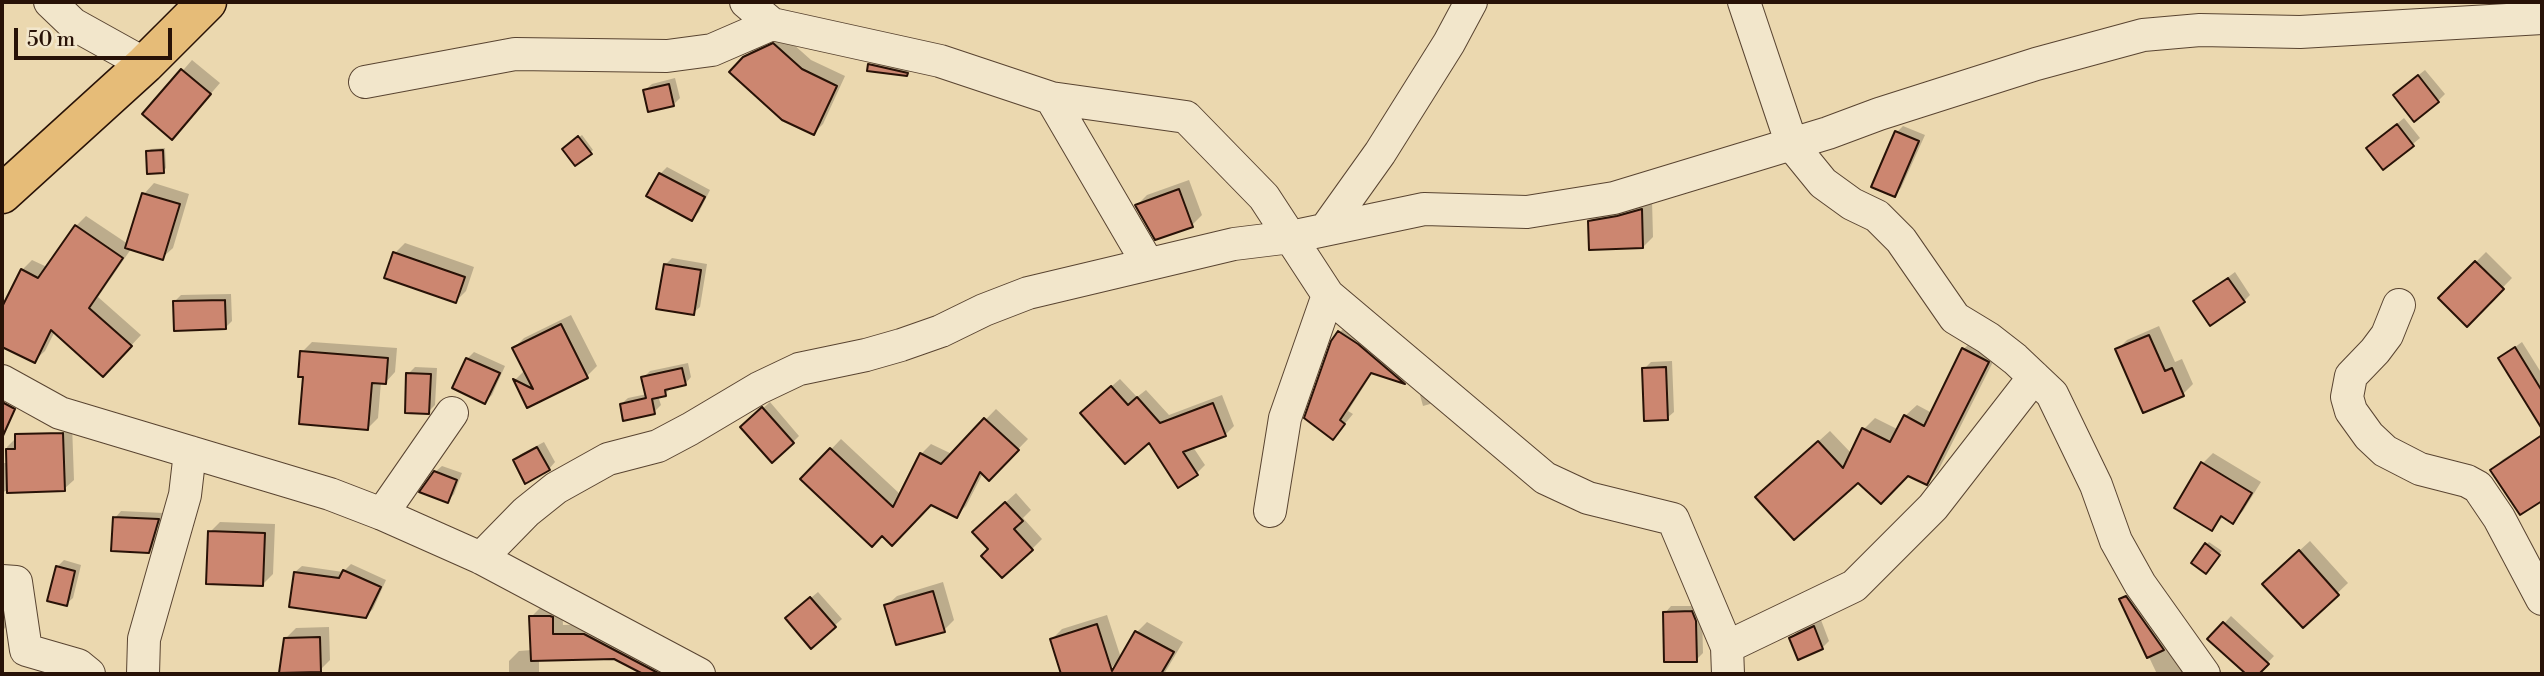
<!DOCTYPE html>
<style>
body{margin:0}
#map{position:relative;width:2544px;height:676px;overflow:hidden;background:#ebd8af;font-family:"Libre Bodoni",serif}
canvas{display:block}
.frame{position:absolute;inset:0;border:4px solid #281207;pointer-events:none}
.scale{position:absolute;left:14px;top:28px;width:158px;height:32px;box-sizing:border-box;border:4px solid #281207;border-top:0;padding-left:9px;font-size:21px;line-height:24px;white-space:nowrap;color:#281207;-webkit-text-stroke:5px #f2e6cb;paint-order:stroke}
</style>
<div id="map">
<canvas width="2544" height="676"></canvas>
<div class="frame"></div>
<div class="scale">50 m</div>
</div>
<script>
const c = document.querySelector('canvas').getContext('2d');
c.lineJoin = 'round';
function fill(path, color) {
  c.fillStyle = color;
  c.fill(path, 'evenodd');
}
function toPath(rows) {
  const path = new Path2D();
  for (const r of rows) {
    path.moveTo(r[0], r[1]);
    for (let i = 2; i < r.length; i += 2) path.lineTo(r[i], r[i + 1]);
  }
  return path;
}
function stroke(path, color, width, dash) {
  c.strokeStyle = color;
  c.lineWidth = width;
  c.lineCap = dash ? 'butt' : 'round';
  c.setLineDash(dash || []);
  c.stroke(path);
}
fill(toPath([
 [783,35,811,60,845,76,823,124,814,133,744,58,754,48],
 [877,58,913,68,907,74,870,65],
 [192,60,220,83,182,127,145,114],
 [2425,70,2445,94,2438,101,2402,88],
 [675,78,680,98,673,105,645,90,652,84],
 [2404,118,2420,138,2384,168,2375,142],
 [1903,126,1925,135,1901,188,1894,195,1897,132],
 [582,135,593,150,590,152,567,146],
 [165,148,166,168,163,171,148,151,151,149],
 [667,167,710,190,699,212,692,219,660,174],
 [1189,180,1202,215,1192,225,1137,205,1147,195],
 [154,183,189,194,173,248,162,258,131,249,98,297,141,335,113,365,55,331,45,351,34,361,2,345,2,311,22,270,32,260,47,267,76,226,86,216,128,244,144,194],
 [1652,200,1653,237,1643,247,1590,221,1600,211],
 [405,243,474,267,466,291,456,301,395,253],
 [2486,252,2512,278,2467,324,2440,298],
 [672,258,707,264,700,307,693,313,665,265],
 [2235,272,2250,295,2244,301,2195,302],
 [231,294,232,321,225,328,174,302,181,295],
 [571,315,597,366,587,376,528,406,515,380,525,370,514,348,524,338],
 [1348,324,1413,374,1405,382,1373,372,1348,411,1353,414,1333,438,1339,333],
 [2159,326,2175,362,2182,359,2193,384,2183,394,2117,350,2127,340],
 [1975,337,1999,350,1938,471,1927,483,1908,474,1769,486,1830,431,1852,454,1864,429,1875,418,1899,430,1905,416,1917,405,1932,413,1964,349],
 [312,342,397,348,395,372,385,383,381,382,378,418,368,428,304,376,302,352],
 [2522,342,2542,374,2542,426,2500,358],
 [474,352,505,366,492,395,485,402,454,387,467,359],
 [1672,361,1674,412,1667,418,1644,369,1651,362],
 [688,363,691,377,685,384,673,386,665,394,658,396,661,405,654,412,621,404,628,398,647,394,643,378,650,371],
 [415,367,437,368,435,405,428,412,408,374],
 [1120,379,1137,397,1146,390,1169,415,1222,395,1234,426,1225,435,1193,447,1205,465,1196,474,1149,440,1090,405],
 [1422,393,1432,402,1430,404,1423,406,1420,395],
 [770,402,799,436,793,442,749,421],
 [996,409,1028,439,989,479,983,473,966,506,956,516,931,503,892,543,803,479,841,439,901,495,921,454,931,444,952,454],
 [72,424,74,480,64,489,5,491,2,494,2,463,8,463,7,447,16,438,62,433],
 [2538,437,2542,443,2542,498,2521,513,2492,470,2502,460],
 [544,442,555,462,549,469,515,460,521,454],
 [2213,453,2261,482,2243,511,2233,521,2224,516,2212,529,2203,463],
 [442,466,462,473,454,494,448,501,435,472],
 [1016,493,1031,510,1023,518,1042,539,1032,549,991,549,984,522],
 [121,511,164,513,156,544,149,551,115,518],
 [220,522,275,524,273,574,262,585,210,532],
 [2310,541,2348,583,2303,626,2274,574],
 [2209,542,2222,551,2208,569,2206,545],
 [64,560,81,565,73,598,66,604,57,567],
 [351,564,386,580,373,609,366,616,295,572,302,566,343,572],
 [943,582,954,620,944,630,886,606,897,596],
 [818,592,842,619,811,646,794,612],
 [2128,593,2187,674,2157,674,2122,600],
 [2,603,9,605,12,621,4,629,2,628],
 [1671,606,1699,606,1702,613,1703,653,1696,660,1665,613],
 [541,607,562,607,563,625,595,624,689,674,647,674,614,657,539,659,539,674,509,674,509,661,519,651,532,650,531,617],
 [1107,615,1121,658,1111,668,1090,674,1063,674,1052,639,1062,629],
 [2231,616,2274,656,2257,674,2248,674,2210,639],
 [1821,620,1829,641,1822,648,1791,638,1798,631],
 [1147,622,1183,642,1164,674,1113,674,1137,632],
 [329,627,330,660,320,670,286,638,296,628]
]), '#0003');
const building = toPath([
 [773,43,802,69,837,86,814,135,782,120,729,72,743,57,773,43],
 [868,64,908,73,907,76,867,71,868,64],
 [181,69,211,94,172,140,142,114,181,69],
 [2418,75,2439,102,2414,122,2393,95,2418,75],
 [669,84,674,106,648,112,643,90,669,84],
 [2397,124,2414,146,2383,170,2366,148,2397,124],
 [1895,131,1919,141,1895,197,1871,187,1895,131],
 [578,136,592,154,575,166,562,149,578,136],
 [163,150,164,173,147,174,146,151,163,150],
 [659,173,705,197,692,221,646,196,659,173],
 [1179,189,1193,227,1155,240,1135,205,1179,189],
 [142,193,180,204,163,260,125,248,142,193],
 [1642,209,1643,248,1589,250,1588,221,1617,216,1642,209],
 [75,225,123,258,89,308,132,346,103,377,51,330,35,363,2,347,2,307,21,269,38,278,75,225],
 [393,252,465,277,456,303,384,278,393,252],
 [2475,261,2504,289,2467,327,2438,298,2475,261],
 [664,264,701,270,694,315,656,309,664,264],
 [2228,278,2245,302,2210,326,2193,301,2228,278],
 [225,300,226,329,174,331,173,301,225,300],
 [561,324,588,378,527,408,513,379,533,389,512,348,561,324],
 [1338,331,1358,344,1405,384,1371,373,1340,420,1345,424,1333,440,1304,418,1331,341,1338,331],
 [2149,335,2165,371,2172,368,2184,396,2143,413,2115,349,2149,335],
 [2515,347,2542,391,2542,429,2498,358,2515,347],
 [1962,348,1989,362,1927,485,1908,476,1881,504,1858,483,1794,540,1755,497,1818,441,1843,468,1862,428,1890,442,1904,415,1924,426,1962,348],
 [300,351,388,358,386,384,372,383,368,430,299,424,303,377,298,377,300,351],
 [466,358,500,373,485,404,452,388,466,358],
 [1666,367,1668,420,1644,421,1642,368,1666,367],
 [682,368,686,385,665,390,666,396,652,399,655,414,623,421,620,404,646,398,641,377,682,368],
 [406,373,431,374,429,414,405,413,406,373],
 [1111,386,1128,405,1137,397,1160,423,1213,403,1226,436,1183,452,1198,475,1178,488,1149,443,1125,464,1080,413,1111,386],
 [2,402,15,409,2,438,2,402],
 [762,407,794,443,772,463,740,427,762,407],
 [984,418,1019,450,989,481,980,472,957,518,931,505,892,546,882,536,872,547,800,479,830,448,893,507,920,453,941,464,984,418],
 [63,433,65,491,7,493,6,449,15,449,15,434,63,433],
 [2542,435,2542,501,2520,515,2490,470,2542,435],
 [537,447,550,470,525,484,513,460,537,447],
 [2201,462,2252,493,2233,524,2221,516,2212,531,2174,508,2201,462],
 [434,471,457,480,448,503,419,492,434,471],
 [1005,502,1023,521,1014,529,1033,550,1002,578,981,556,988,549,972,532,1005,502],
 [113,517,159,519,149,553,111,551,113,517],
 [208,531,265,533,263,586,206,584,208,531],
 [2205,543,2220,555,2206,574,2191,563,2205,543],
 [2299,550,2339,595,2303,628,2262,584,2299,550],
 [56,566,75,571,67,606,47,601,56,566],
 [343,570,381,587,366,618,289,607,294,572,339,578,343,570],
 [933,591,945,632,896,645,884,605,933,591],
 [2126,596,2164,650,2147,658,2119,599,2126,596],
 [810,597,836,627,811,649,785,618,810,597],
 [1692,611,1696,621,1697,662,1664,662,1663,612,1692,611],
 [529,616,550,616,553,617,553,634,584,634,660,674,643,674,614,659,531,661,529,616],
 [2223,622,2269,664,2259,674,2246,674,2207,639,2223,622],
 [1097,624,1112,671,1135,631,1174,652,1161,674,1061,674,1050,639,1097,624],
 [1814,626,1823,649,1798,660,1789,638,1814,626],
 [320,637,321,672,279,673,284,638,320,637]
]);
fill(building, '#cc8670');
stroke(building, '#281207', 2);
const minor = toPath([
 [50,2,73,24,145,64],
 [746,2,772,24,940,61,1051,98,1186,117,1264,197,1328,295,1545,478,1588,498,1673,519,1727,647,1728,674],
 [1744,2,1792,145,1823,183,1852,204,1877,216,1901,240,1955,318,1988,338,2015,359,2052,394,2096,485,2116,541,2140,584,2204,674],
 [365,82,515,54,667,56,712,50,772,24],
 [1051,98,1148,264],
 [1325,230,1380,153,1449,43,1471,2],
 [2399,305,2387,335,2375,351,2351,376,2347,397,2351,411,2369,436,2385,451,2420,469,2467,481,2478,487,2499,518,2542,599],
 [2,381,60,413,330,494,382,514,481,558,699,674],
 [1270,511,1285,418,1328,295],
 [382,514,452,413],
 [481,558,526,512,556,488,608,459,658,446,690,429,759,388,799,369,866,355,901,345,941,331,984,310,1028,293,1234,244,1291,237,1424,209,1527,212,1614,198,1828,133,1879,114,2036,64,2143,35,2200,30,2300,32,2542,18],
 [2,581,16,582,26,650,78,665,89,674],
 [1727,647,1854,586,1933,507,2034,377],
 [143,674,144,639,185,495,190,452]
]);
const major = toPath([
 [2,194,145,64,207,2]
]);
stroke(minor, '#594431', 34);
stroke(major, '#281207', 41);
stroke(minor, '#f2e6cb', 32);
stroke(major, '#e6bc78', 38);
</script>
